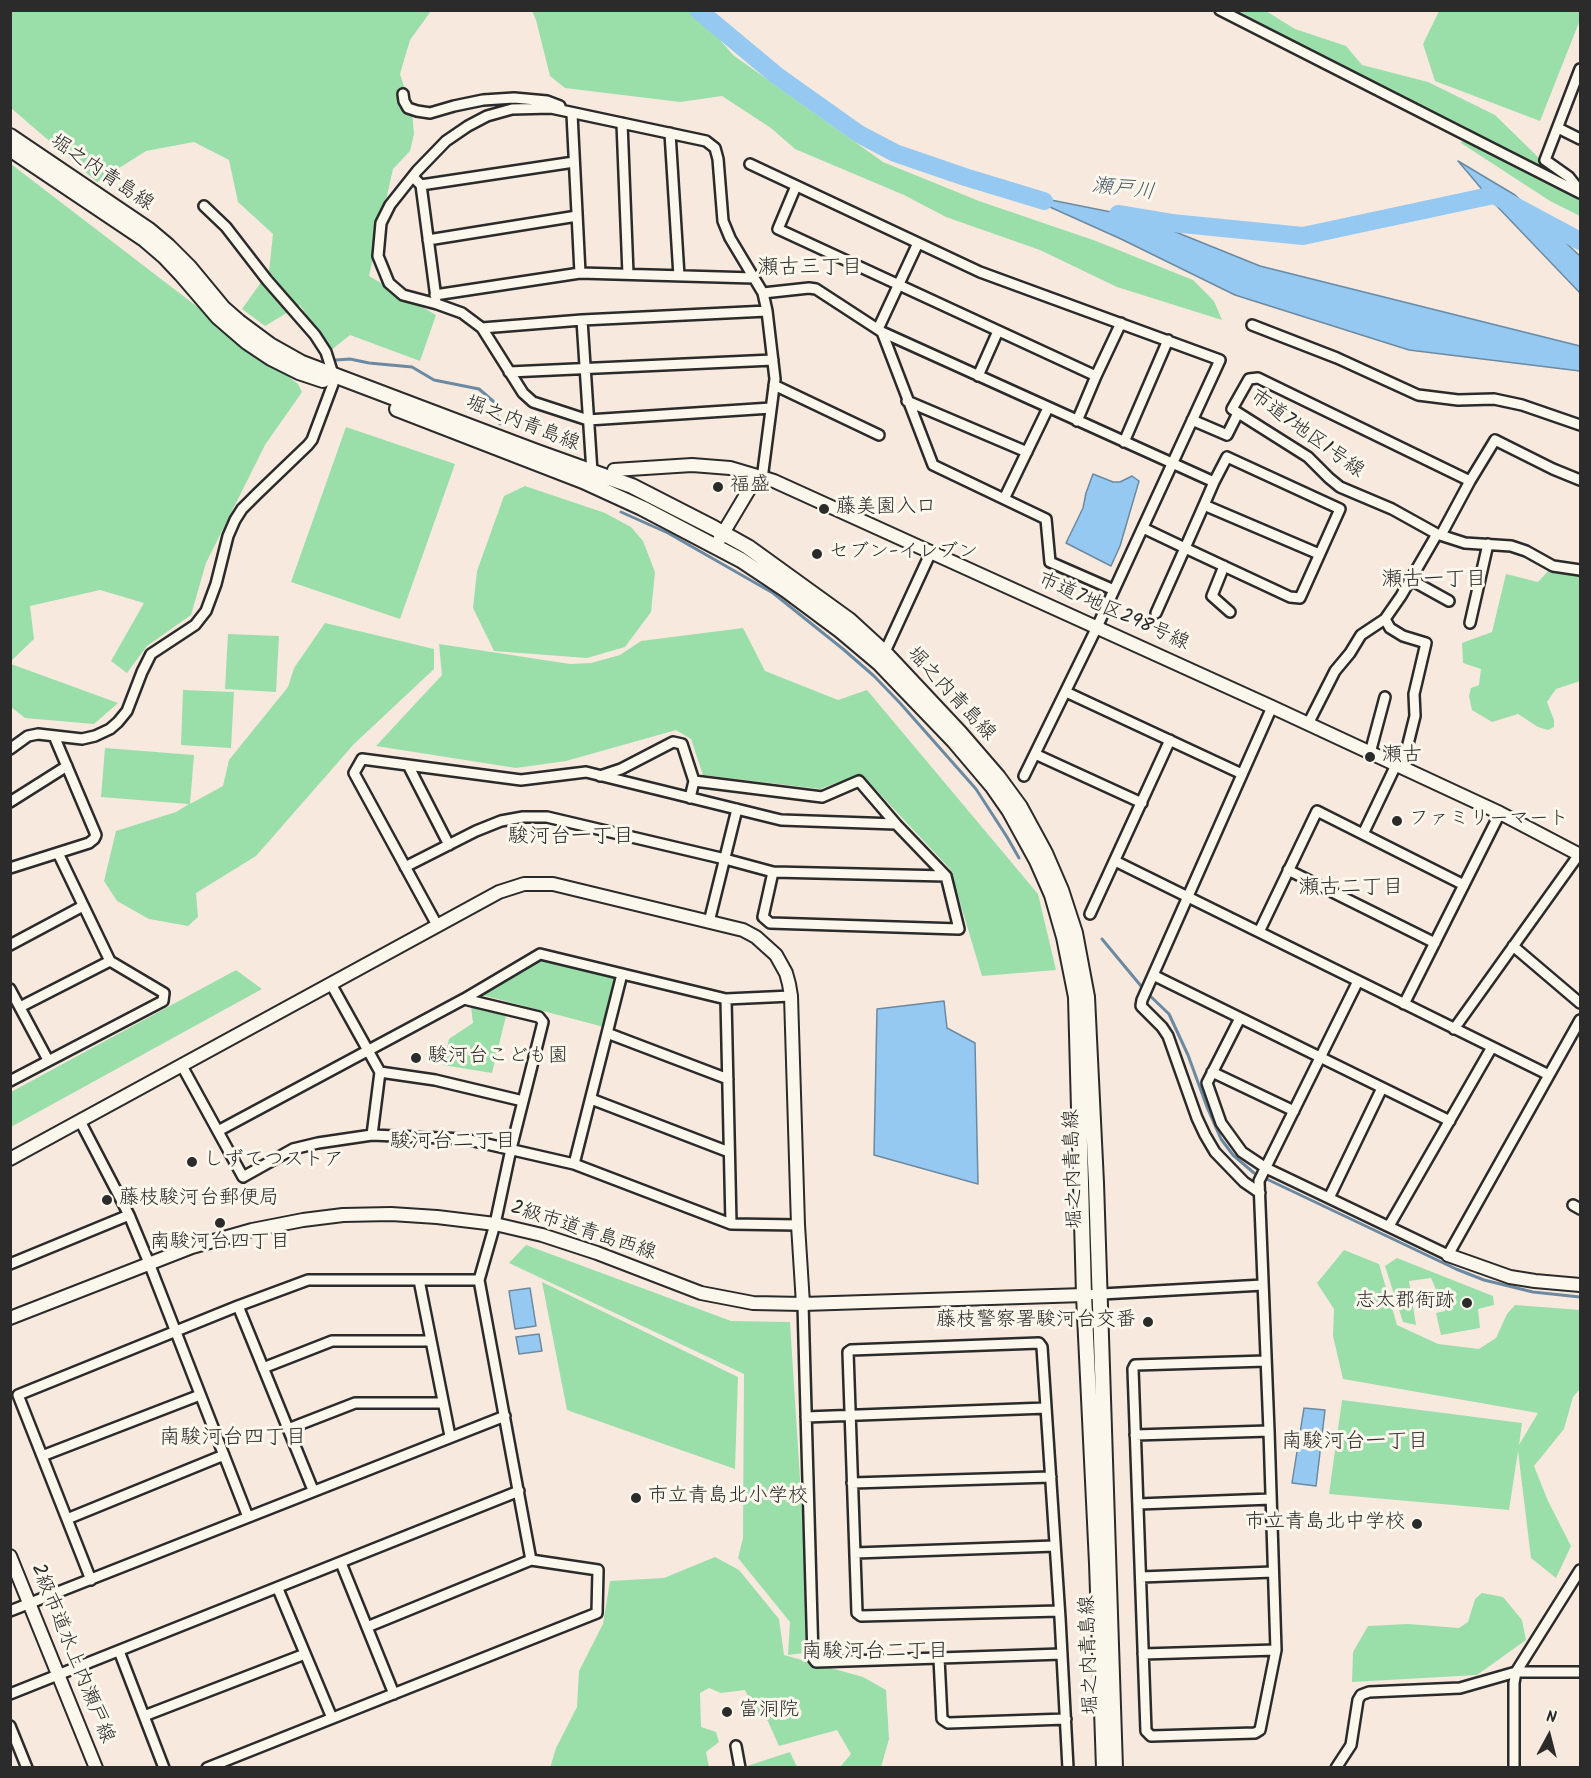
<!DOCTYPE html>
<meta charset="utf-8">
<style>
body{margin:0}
#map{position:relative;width:1591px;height:1778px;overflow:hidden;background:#f8e9de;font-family:Kalam,sans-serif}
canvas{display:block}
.frame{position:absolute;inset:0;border:12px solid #2b2b2b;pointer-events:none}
.north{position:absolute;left:1519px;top:1706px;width:60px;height:60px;-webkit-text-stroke:4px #fbf7ec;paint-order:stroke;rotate:7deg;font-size:16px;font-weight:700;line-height:24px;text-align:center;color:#2b2b2b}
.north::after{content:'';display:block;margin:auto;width:21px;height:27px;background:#2b2b2b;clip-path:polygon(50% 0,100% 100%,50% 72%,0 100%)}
</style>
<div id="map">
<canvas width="1591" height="1778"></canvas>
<div class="frame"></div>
<div class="north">N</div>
</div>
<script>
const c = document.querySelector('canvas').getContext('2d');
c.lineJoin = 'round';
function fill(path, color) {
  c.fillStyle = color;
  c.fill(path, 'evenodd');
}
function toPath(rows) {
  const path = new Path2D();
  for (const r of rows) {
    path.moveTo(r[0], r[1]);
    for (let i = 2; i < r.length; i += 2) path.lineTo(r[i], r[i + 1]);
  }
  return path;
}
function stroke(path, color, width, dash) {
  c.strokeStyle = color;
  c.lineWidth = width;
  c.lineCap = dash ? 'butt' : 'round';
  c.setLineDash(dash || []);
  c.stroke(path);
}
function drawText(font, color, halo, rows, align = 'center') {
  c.font = font + ' Kalam,"Klee One",sans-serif';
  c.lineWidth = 6;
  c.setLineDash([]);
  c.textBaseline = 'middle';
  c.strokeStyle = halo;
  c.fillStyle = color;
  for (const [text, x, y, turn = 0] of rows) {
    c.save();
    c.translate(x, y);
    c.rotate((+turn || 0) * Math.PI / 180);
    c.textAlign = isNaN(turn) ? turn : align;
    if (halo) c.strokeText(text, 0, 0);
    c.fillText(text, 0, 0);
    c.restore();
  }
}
fill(toPath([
 [11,11,431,11,410,40,400,74,412,111,414,134,410,151,393,169,369,276,436,315,420,361,350,335,330,351,300,305,265,326,242,309,269,271,273,234,238,202,229,160,194,142,146,151,97,182,11,108],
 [532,11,695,11,733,55,883,162,979,201,1096,241,1193,280,1214,301,1222,320,1117,287,1040,250,946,217,904,195,795,149,771,128,722,96,680,102,565,88,550,76,536,20],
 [1231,11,1266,11,1295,29,1346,46,1362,65,1428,82,1495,115,1539,158,1580,180,1580,216,1550,201,1461,143,1468,128],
 [1439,11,1580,11,1580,20,1540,121,1435,81,1423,44],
 [11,164,298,384,302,392,265,445,206,563,191,615,147,646,127,673,111,661,144,603,100,590,30,606,34,639,11,661],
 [346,427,455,464,400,619,291,582],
 [525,486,605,513,631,527,643,541,655,572,651,612,625,647,587,658,494,651,473,608,477,571,504,496],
 [1549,570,1580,572,1580,681,1556,689,1547,702,1554,720,1554,727,1548,730,1538,727,1518,714,1492,722,1472,710,1469,696,1471,688,1479,685,1481,669,1463,663,1462,643,1492,632,1506,574,1538,582],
 [325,623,434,649,434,669,354,744,256,856,196,893,198,917,188,926,149,919,117,901,104,881,116,831,176,812,189,804,101,797,105,748,194,755,190,804,223,786,229,760,288,687,294,668],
 [743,628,765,671,838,700,867,690,1038,894,1056,970,982,976,950,869,861,774,820,789,703,775,691,739,676,730,566,761,516,768,376,746,442,675,439,644,570,664,591,663,620,655,641,641],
 [228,634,279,636,276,692,225,689],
 [10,664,11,664,118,703,94,724,25,718,11,707],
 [183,690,234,692,231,748,181,745],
 [541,959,616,979,604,1027,482,995],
 [236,970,262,989,11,1127,11,1092],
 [471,1007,506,1016,492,1073,443,1065,449,1039,473,1023],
 [526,1245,731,1321,790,1322,811,1652,788,1655,790,1622,738,1558,743,1538,744,1374,509,1263],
 [1344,1250,1379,1264,1397,1325,1438,1344,1479,1349,1496,1338,1507,1314,1515,1305,1580,1310,1580,1389,1573,1397,1564,1429,1534,1466,1548,1501,1571,1546,1556,1578,1531,1558,1518,1451,1509,1510,1329,1494,1342,1400,1522,1423,1519,1445,1538,1413,1343,1379,1333,1336,1334,1309,1317,1283],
 [1397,1258,1493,1296,1494,1305,1478,1309,1480,1328,1441,1335,1436,1313,1445,1311,1431,1278,1409,1281,1416,1325,1403,1322,1385,1266],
 [542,1282,738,1377,735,1469,567,1410],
 [715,1557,739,1570,779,1619,784,1655,863,1677,886,1690,889,1739,881,1767,840,1767,851,1754,837,1730,779,1746,766,1717,756,1713,745,1690,721,1693,709,1688,700,1693,701,1727,716,1732,719,1742,706,1752,709,1767,550,1768,556,1748,577,1707,579,1671,603,1624,610,1581,664,1578],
 [1482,1593,1503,1597,1522,1620,1526,1640,1477,1675,1352,1682,1353,1652,1368,1626,1408,1624,1459,1628,1468,1622,1475,1599],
 [790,1752,797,1767,748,1768,747,1766]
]), '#9adeaa');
const water = toPath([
 [1458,161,1515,195,1580,256,1580,293,1491,200,1458,161],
 [1021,194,1141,218,1260,266,1580,346,1580,371,1409,350,1235,295,1121,239,1021,194],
 [1093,474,1113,482,1120,482,1132,476,1139,481,1120,546,1111,566,1066,543,1083,508,1086,493,1093,474],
 [944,1001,947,1028,975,1043,978,1184,874,1155,877,1009,944,1001],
 [530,1288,536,1326,515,1329,509,1291,530,1288],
 [539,1334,542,1351,519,1354,516,1337,539,1334],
 [1304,1408,1325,1410,1316,1486,1292,1483,1304,1408]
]);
fill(water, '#95c9f2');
stroke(water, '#6b8aa2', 1.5);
stroke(toPath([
 [336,360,350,359,369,363,412,367,434,380,479,389,493,401,500,424],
 [621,512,668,533,773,593,843,649,874,676,900,703,976,789,1007,837,1019,858],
 [1102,939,1146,992,1169,1014,1188,1055,1207,1107,1221,1139,1233,1155,1254,1173,1456,1269,1484,1280,1533,1292,1580,1297]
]), '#6b8aa2', 3);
stroke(toPath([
 [698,10,776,75,859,134,895,153,965,177,1044,201],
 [1118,214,1172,223,1303,236,1494,195,1580,241]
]), '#95c9f2', 18);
const minor = toPath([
 [1220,10,1580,193],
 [403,94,404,101,408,108,417,111,430,113,454,106,483,100,514,98,547,101,560,106],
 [572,114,580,273],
 [622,123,628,274],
 [1558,128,1580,139],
 [670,133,679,276],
 [750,164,980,272,1220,360,1097,627,1024,776],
 [413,177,421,185,574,162],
 [421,185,436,298],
 [796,186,778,229,1096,376],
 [1580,191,1569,177,1545,160,1580,69],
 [428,240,577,216],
 [763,293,809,288,816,289,882,332,1214,482],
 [435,295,580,273,754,278],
 [582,320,592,472],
 [1252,325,1337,358,1418,395,1458,400,1494,399,1522,405,1580,425],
 [482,328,582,320,767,311],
 [878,329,918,243],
 [882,332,933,465,1046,519,1050,562,1114,590],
 [509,372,773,360],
 [978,376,998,331],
 [774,385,879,435],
 [907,401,1027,452],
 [1192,420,1227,435,1238,413],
 [1077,421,1096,376,1121,323],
 [1124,442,1168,340],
 [762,479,775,379,767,311,763,293,730,238,723,221,718,159,715,148,706,141,551,108,512,109,487,116,468,126,446,141,417,171,390,205,381,223,378,256,389,283,403,295,437,304,462,313,482,328,523,393,533,402,588,420,771,408],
 [1470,481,1258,378,1249,379,1232,409,1308,457,1329,478,1340,487,1392,509,1437,534,1465,543,1511,546,1526,551,1553,566,1580,570],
 [1004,499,1048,408],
 [1204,505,1319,554],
 [1143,528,1185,548,1290,597,1300,598,1340,509,1227,457,1214,482,1204,505,1185,548,1156,613],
 [1441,535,1470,481,1495,440,1553,469,1580,480],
 [1224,566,1212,596,1230,612],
 [1411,580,1449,601],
 [1385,619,1390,628,1403,636,1426,643,1414,694,1415,716,1402,768],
 [1470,623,1488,544],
 [883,656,931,552],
 [1066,692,1242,774],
 [1308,724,1335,671,1350,653,1361,635,1385,619,1401,596,1437,534],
 [10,749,28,736,38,734,82,739,95,736,110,729,118,722,127,711,142,672,151,654,195,625,206,611,216,584,228,536,235,520,242,509,257,494,308,445,312,440,333,384,333,374,326,352,315,335,267,280,226,227,204,206],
 [1370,753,1385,697],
 [1035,754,1142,803],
 [408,765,449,845],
 [600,776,621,769,673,742,682,744,694,781,690,798],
 [694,781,822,797,859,781,896,824],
 [10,802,67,766],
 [1363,834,1396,765],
 [1115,861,1549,1075],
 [405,867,476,831,501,821,523,817,547,817,725,859,773,872,946,876],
 [10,868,89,843,94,839,96,835,54,736],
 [1288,870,1435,943],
 [1090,914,1170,740],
 [709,922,737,809],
 [437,925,354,773,362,759,521,780,586,772,781,820,896,824,946,876,959,929,770,923,763,917,773,872],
 [1259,932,1317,811,1464,885],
 [10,945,83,906],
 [1513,946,1580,1003],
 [1153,975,1450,1121],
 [331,984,380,1072,372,1135],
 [10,989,48,1060],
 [726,999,731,1224],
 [1404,1004,1500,813],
 [20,1007,110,961],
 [1240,1018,1207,1083,1221,1123,1242,1152,1266,1168,1448,1255,1580,1020],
 [1454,1029,1580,853],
 [607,1033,728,1079],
 [182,1066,243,1177,293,1149,318,1143,372,1135,465,1139,574,1164,731,1224,798,1225],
 [380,1072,435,1080,523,1101],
 [1212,1072,1294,1111],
 [10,1081,163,1001,164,993,110,961,58,853],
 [591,1099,729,1152],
 [80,1121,129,1215,149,1263,248,1517],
 [218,1131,464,999,540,954,726,999,791,996],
 [574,1164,622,974],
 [1260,1193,1244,1182,1215,1152,1205,1135,1197,1118,1168,1036,1162,1027,1141,1006,1142,1000,1272,707],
 [1329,1198,1382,1088],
 [1573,1205,1580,1209],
 [1389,1226,1492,1047],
 [10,1264,129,1215],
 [419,1280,450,1436],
 [1084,1295,1263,1285],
 [803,1304,813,1658,816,1662,1062,1654],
 [238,1306,313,1490],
 [1266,1361,1135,1365,1133,1369,1146,1731,1151,1736,1255,1733,1260,1730,1276,1650,1269,1431,1259,1181,1358,981],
 [263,1368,332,1341,431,1341],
 [806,1417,1046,1408],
 [288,1429,355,1403,443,1403],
 [1135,1435,1269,1431],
 [42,1456,200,1395],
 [852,1483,1051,1477],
 [1138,1504,1271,1499],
 [67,1519,224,1455],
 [855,1553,1055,1546],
 [341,1563,394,1694],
 [1141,1577,1273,1572],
 [91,1580,18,1395,238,1306,308,1280,479,1280],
 [278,1589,332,1718],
 [10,1611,505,1416],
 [1059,1611,861,1616,857,1613,848,1352,851,1350,1039,1343,1042,1347,1060,1618,1068,1768],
 [367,1627,531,1560],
 [119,1651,164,1768],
 [1143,1654,1276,1650],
 [939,1658,942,1719,948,1723,1066,1719],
 [10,1694,519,1491],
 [144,1716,305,1654],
 [10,1726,27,1768],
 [736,1746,740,1768],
 [207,1768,597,1613,598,1570,531,1560,479,1280,495,1224,511,1149,543,1022,539,1017,464,999],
 [1336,1768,1351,1745,1358,1700,1361,1695,1369,1692,1460,1688,1516,1672,1580,1672],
 [1514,1768,1514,1683,1516,1672,1580,1570]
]);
const tertiary = toPath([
 [614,470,692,465,730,468,774,481,1272,707,1500,813,1580,855],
 [719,540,753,483,762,479,768,479],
 [10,1159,499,892,524,884,553,884,743,930,756,937,776,955,786,973,789,984,791,996,798,1225,803,1304],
 [1448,1255,1510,1277,1535,1281,1580,1285],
 [10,1318,192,1247,252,1230,303,1220,343,1215,391,1214,437,1217,495,1224,542,1235,597,1253,701,1293,753,1303,803,1304,1084,1295],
 [10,1556,96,1768]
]);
const secondary = toPath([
 [10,136,149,230,168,246,189,267,223,308,239,322,270,345,302,363,537,452,632,486,714,528,748,547,849,620,885,653,960,733,998,777,1020,807,1045,853,1061,890,1075,933,1087,997,1096,1183,1115,1768],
 [10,149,144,239,165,257,181,274,218,317,247,342,271,358,299,372,323,380],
 [397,409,583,481,642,508,741,560,786,590,841,631,879,663,954,741,993,787,1009,810,1037,861,1052,895,1064,937,1076,997,1084,1295,1097,1563,1104,1768]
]);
stroke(minor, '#2b2b2b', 14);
stroke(tertiary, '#2b2b2b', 16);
stroke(secondary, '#2b2b2b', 18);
stroke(minor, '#fbf7ec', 9);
stroke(tertiary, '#fbf7ec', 12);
stroke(secondary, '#fbf7ec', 14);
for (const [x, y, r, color] of [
 [718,487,6,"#2b2b2b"],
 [824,509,6,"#2b2b2b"],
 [817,554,6,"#2b2b2b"],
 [1370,757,6,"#2b2b2b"],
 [1397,821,6,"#2b2b2b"],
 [416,1058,6,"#2b2b2b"],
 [192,1162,6,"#2b2b2b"],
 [107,1200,6,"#2b2b2b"],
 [220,1223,6,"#2b2b2b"],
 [1467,1303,6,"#2b2b2b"],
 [1148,1322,6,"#2b2b2b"],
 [636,1498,6,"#2b2b2b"],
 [1417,1524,6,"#2b2b2b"],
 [727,1712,6,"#2b2b2b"]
]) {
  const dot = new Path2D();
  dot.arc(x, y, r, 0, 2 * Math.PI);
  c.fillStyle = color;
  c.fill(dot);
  stroke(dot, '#fbf7ec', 2);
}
drawText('20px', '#2b2b2b', '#fbf7ec', [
 ["堀之内青島線",101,174,34],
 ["堀之内青島線",522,425,21],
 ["市道7地区1号線",1306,435,36],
 ["市道7地区298号線",1113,613,24],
 ["堀之内青島線",950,695,47],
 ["堀之内青島線",1075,1169,-92],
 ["2級市道青島西線",583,1232,18],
 ["2級市道水上内瀬戸線",71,1654,68],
 ["堀之内青島線",1091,1655,-92]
]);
drawText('20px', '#2b2b2b', '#fbf7ec', [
 ["福盛",730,487],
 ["藤美園入口",836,509],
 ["セブン-イレブン",829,554],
 ["瀬古",1382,757],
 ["ファミリーマート",1409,821],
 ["駿河台こども園",428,1058],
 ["しずてつストア",204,1162],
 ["藤枝駿河台郵便局",119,1200],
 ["南駿河台四丁目",220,1244,"center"],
 ["志太郡衙跡",1455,1303,"right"],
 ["藤枝警察署駿河台交番",1136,1322,"right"],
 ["市立青島北小学校",648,1498],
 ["市立青島北中学校",1405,1524,"right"],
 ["富洞院",739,1712]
], 'left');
drawText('italic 21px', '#4b5a67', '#fbf7ec', [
 ["瀬戸川",1123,191,7]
]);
drawText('21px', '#2b2b2b', '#fbf7ec', [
 ["瀬古三丁目",810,269],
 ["瀬古一丁目",1434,581],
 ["駿河台一丁目",571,838],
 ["瀬古二丁目",1351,889],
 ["駿河台二丁目",453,1143],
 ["南駿河台四丁目",233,1439],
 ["南駿河台一丁目",1355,1443],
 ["南駿河台二丁目",875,1653]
]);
</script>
